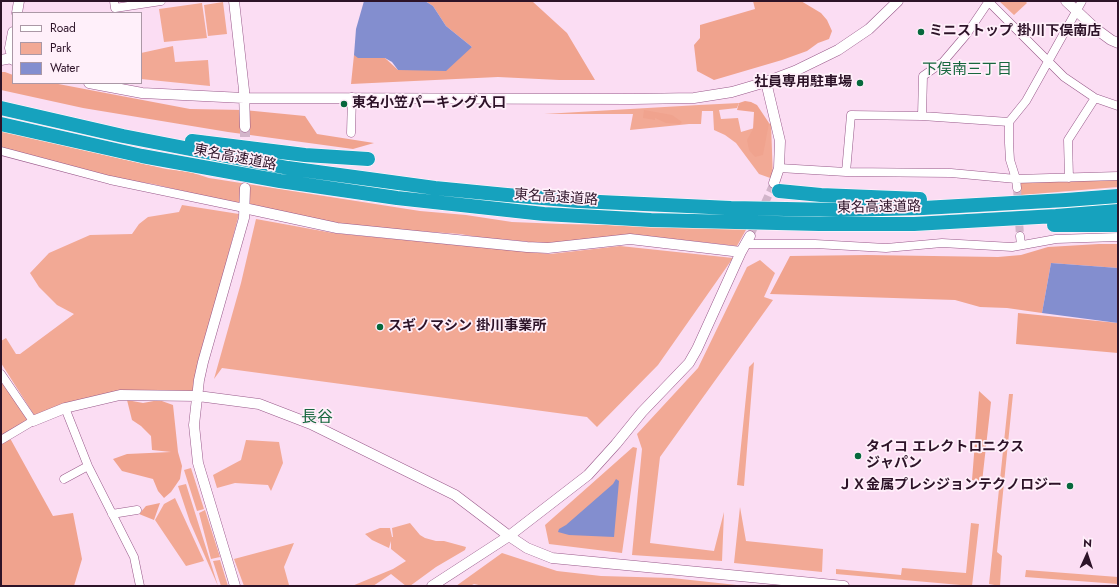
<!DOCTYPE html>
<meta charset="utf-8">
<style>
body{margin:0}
#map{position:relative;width:1119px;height:587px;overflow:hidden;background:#fbddf3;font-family:Jost,sans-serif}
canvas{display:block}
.frame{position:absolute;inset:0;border:2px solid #2d1328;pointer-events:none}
.legend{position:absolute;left:12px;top:12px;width:130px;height:72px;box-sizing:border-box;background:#fff0fa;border:1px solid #ab98a6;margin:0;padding:5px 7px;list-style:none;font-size:12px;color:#2d1328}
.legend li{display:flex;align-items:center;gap:8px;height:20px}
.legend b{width:20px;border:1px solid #ab98a6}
.north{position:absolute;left:1067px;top:535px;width:40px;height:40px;-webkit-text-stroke:3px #fff0fa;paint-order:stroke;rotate:3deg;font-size:11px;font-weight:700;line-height:16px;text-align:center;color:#2d1328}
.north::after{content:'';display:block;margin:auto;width:14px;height:18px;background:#2d1328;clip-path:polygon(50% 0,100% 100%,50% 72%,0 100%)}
</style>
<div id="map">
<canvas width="1119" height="587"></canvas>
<div class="frame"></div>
<ul class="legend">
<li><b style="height:5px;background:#fff"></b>Road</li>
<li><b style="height:11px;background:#f2a995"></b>Park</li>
<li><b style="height:11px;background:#838ecf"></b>Water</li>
</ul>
<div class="north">N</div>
</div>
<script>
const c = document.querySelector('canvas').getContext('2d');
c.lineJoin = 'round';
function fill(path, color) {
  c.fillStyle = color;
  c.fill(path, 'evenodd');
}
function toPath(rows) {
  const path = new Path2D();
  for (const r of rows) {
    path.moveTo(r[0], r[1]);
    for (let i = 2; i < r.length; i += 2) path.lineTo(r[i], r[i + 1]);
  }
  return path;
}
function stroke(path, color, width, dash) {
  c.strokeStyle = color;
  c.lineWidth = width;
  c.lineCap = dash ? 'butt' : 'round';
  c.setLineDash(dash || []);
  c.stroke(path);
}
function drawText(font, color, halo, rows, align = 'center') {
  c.font = font + ' Jost,"Noto Sans JP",sans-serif';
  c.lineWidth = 3.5;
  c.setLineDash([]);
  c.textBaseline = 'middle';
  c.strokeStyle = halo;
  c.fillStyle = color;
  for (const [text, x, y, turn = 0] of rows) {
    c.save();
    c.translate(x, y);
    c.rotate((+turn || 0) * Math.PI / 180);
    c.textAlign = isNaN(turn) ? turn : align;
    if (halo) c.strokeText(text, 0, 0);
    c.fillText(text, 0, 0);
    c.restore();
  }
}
fill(toPath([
 [999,1,1025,1,1027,3,1014,15],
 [223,2,227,34,208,36,204,5],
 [202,3,207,38,164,42,159,9],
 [173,46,175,62,208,60,210,86,141,79,141,53],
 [739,103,737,108,719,110,721,119,738,118,741,132,771,123,773,179,759,174,736,143,725,135,714,130,713,111,702,111,701,124,689,124,630,130,633,114,544,114,699,105],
 [1,131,166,169,190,172,209,178,420,211,466,215,512,222,562,224,747,228,737,246,630,234,548,244,511,240,484,238,460,234,360,227,339,228,153,184,113,178,1,150],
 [1118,180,1118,187,1021,195,1020,182],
 [182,205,239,214,196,377,195,392,121,392,34,415,1,363,1,341,6,338,16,354,20,354,74,314,57,305,39,287,30,273,49,253,90,235,132,234,139,224,148,217,179,212],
 [256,219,333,233,550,254,620,246,733,258,658,365,597,427,587,417,222,368,214,379,241,283],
 [760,260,775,273,764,297,773,300,660,457,650,543,714,551,724,512,722,561,632,555,642,449,637,434,698,368,747,267],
 [754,362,744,486,737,485,749,367],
 [1,379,29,420,1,436],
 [1009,394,1013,394,997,552,1002,556,1000,586,989,584],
 [246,440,279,442,283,463,271,491,268,485,235,483,217,488,213,475,241,460],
 [633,447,637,448,622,553,549,544,545,525],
 [191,468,204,509,197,511,184,470],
 [186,484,218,586,190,522,178,486],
 [175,498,204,561,186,566,155,520,164,504],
 [740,507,746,541,823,549,822,572,734,563],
 [205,510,220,557,211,559,199,513],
 [410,523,420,535,425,538,436,541,444,541,466,547,465,550,436,567,410,586,406,586,391,574,373,586,352,586,393,569,406,561,391,549,391,541,389,548,372,540,365,534,380,528,390,528,392,537,393,537,392,528],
 [971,523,979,524,972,586,836,574,836,569,901,575,902,568,966,573],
 [294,543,284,567,289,585,244,586,234,559],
 [502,553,557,571,601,576,672,578,746,586,483,586,474,584,470,586,456,586],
 [220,560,228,586,221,586,213,561],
 [1026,570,1118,577,1118,584,1025,577]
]), '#f2a995');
fill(toPath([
 [425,1,532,1,567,33,595,80,559,80,498,77,351,84,354,55,385,58,398,70,472,47,446,26,433,6],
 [753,1,801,1,821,13,827,20,832,31,829,39,818,43,807,51,782,60,714,80,697,71,694,45,700,38,700,25,755,9],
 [1,72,5,72,13,75,13,83,53,83,190,109,244,110,305,116,317,134,374,143,353,149,228,132,83,108,1,90],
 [745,101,751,102,757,105,769,123,763,155,755,157,749,150,747,140,753,129,754,112,737,110,739,103],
 [644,110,672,115,682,122,680,124,666,123,655,118,655,120,643,118],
 [1099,244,1118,244,1118,268,1051,263,1042,313,1007,308,980,307,955,300,770,294,790,256,867,255,998,257,1021,255,1048,247],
 [1018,313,1118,323,1118,353,1016,344],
 [979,391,991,402,982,482,972,480],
 [127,400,143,403,159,400,173,405,178,452,182,466,180,479,171,492,164,498,158,491,153,479,122,471,113,459,127,454,171,452,152,450,151,436,141,426,132,420],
 [4,434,11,440,53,516,73,513,82,559,74,586,1,586,1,436],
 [160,503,154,520,139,514,146,506]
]), '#f0a38e');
fill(toPath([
 [364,1,425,1,433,6,446,26,472,47,446,71,398,70,392,62,385,58,358,58,354,55,356,29],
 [1051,263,1118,268,1118,323,1042,313],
 [616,479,619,481,614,537,569,535,558,532,559,529,566,525,613,484]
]), '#838ecf');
stroke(toPath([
 [1017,188,1020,236],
 [750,236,774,183]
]), '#d2b5ca', 8, [8, 4]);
stroke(toPath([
 [245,127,245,188]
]), '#d2b5ca', 10, [10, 5]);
const minor = toPath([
 [114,1,115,8,161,1],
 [989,2,1064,77,1095,98,1118,106],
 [922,116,923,76,943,62,966,35,989,1],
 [351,133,352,97],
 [1,151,110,180,244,208],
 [779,168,846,172,951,173,1016,179,1118,176],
 [846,172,851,115,922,116,1009,122],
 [1069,178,1068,140,1095,98],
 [1017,188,1016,179,1010,160,1009,143,1009,122,1026,101,1082,1],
 [1020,236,1021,245],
 [745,244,815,244,886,248,942,243,1012,247,1056,239,1118,237],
 [1,374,33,421,1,440],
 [65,408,88,466,134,557,140,586],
 [64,479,88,466],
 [112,514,137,510]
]);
const tertiary = toPath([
 [234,1,244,90,245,127],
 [1066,1,1096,29,1111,40,1118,43],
 [17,13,19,1],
 [13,32,10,48,13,60],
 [1,60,12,58],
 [766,82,780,141,779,168,774,183],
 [89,83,142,93,244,98,633,99,694,98,732,92,766,82,795,71,838,50,869,29,898,1],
 [244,208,337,228,527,247,548,248,630,239,741,252],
 [33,421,65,408,120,395,198,396,259,404,311,424,455,495,509,536,527,548,552,558,844,586],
 [235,586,198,463,194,425,199,380,203,362,244,218,245,188],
 [432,586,509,536,588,475,616,444,642,412,689,363,697,349,741,252,750,236]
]);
const motorway = toPath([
 [1,108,123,136,288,168,435,188,507,195,578,201,731,208,840,210,923,208,1066,200,1118,196],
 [1,124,142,156,280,181,397,198,544,214,651,220,819,224,914,224,1056,216,1118,211],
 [192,141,305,155,368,159],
 [779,191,821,195,920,199],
 [1054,225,1118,225]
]);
stroke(minor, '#98598a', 9);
stroke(tertiary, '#98598a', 11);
stroke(motorway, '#fff', 15);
stroke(minor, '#fff', 8);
stroke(tertiary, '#fff', 10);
stroke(motorway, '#16a2be', 14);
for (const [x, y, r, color] of [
 [921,32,4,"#06683c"],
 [860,83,4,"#06683c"],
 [344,104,4,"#06683c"],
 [380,327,4,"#06683c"],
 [858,456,4,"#06683c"],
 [1070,486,4,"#06683c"]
]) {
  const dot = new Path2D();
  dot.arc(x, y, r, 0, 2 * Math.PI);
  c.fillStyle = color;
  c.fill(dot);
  stroke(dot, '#fff0fa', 1.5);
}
drawText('bold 14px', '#2d1328', '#fff0fa', [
 ["ミニストップ 掛川下俣南店",929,32],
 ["社員専用駐車場",852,83,"right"],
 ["東名小笠パーキング入口",352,104],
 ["スギノマシン 掛川事業所",388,327],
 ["タイコ エレクトロニクス",866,448],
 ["ジャパン",866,464],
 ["ＪＸ金属プレシジョンテクノロジー",1062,486,"right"]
], 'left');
drawText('14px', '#2d1328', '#fff0fa', [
 ["東名高速道路",235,158,11],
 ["東名高速道路",556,198,4],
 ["東名高速道路",879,208,-1]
]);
drawText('15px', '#17673e', '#fff0fa', [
 ["下俣南三丁目",967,70]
]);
drawText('16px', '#17673e', '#fff0fa', [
 ["長谷",317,418]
]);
</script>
